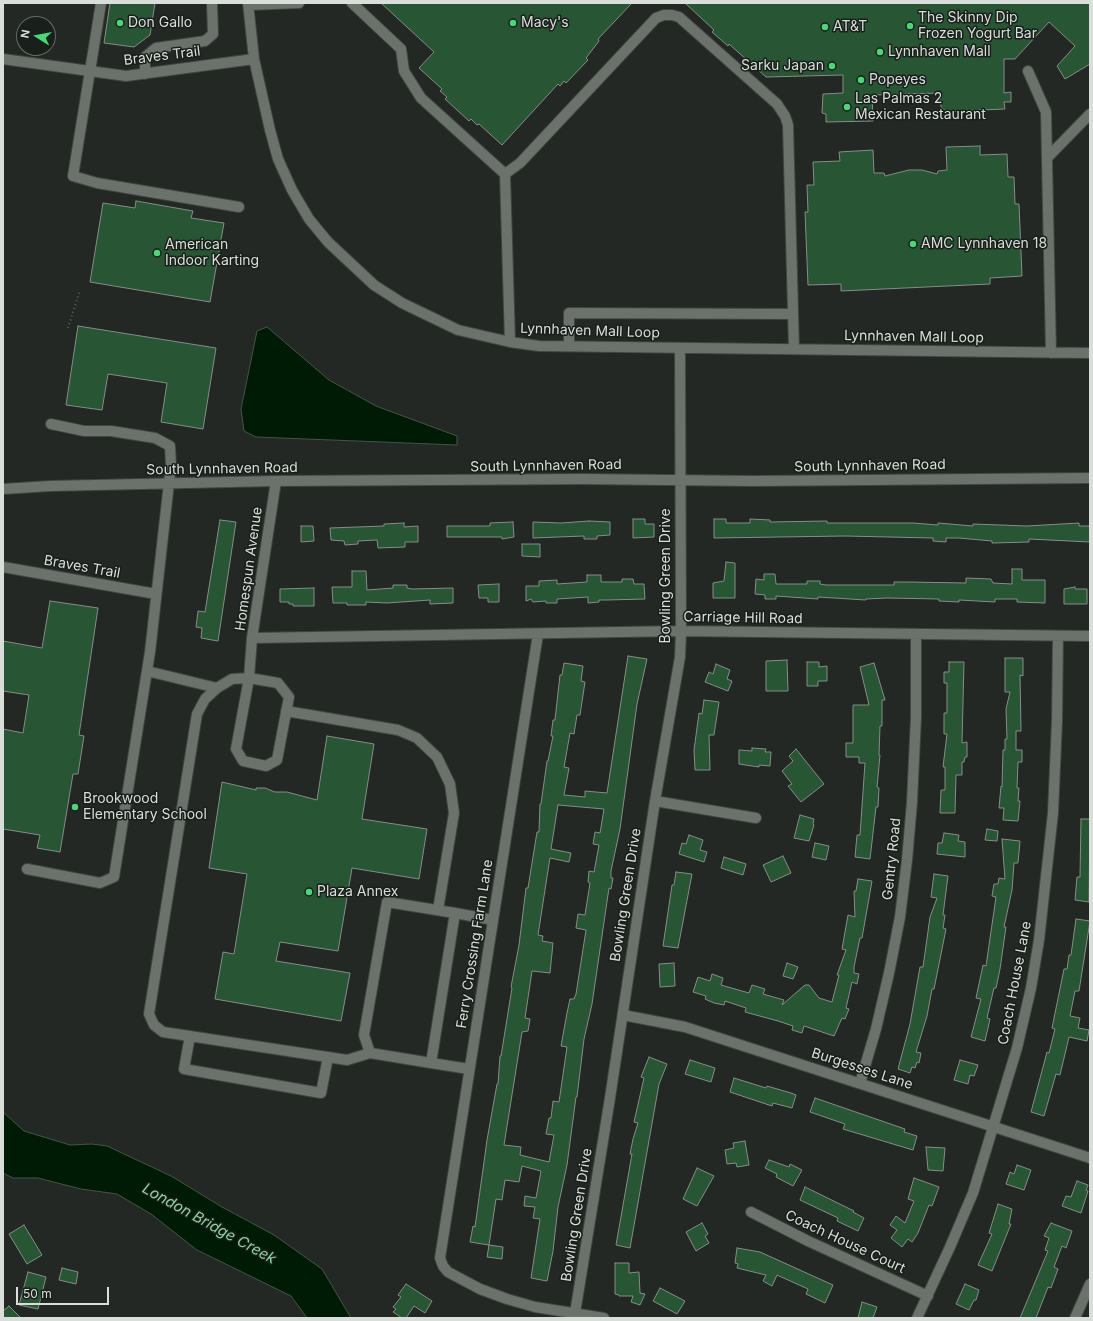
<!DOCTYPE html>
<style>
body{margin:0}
#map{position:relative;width:1093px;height:1321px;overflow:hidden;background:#232824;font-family:Inter,sans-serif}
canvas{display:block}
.frame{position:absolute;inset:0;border:4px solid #dadedb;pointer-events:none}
.north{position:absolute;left:16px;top:16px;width:40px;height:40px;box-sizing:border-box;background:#191f1a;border:1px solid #666b67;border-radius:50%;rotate:281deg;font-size:11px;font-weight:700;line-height:16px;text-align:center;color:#dadedb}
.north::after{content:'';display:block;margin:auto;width:14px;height:18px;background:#4bd677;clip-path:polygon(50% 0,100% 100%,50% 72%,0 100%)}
.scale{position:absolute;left:16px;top:1287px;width:93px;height:18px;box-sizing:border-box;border:2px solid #dadedb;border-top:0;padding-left:5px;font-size:12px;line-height:14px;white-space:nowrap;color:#dadedb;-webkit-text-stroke:3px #191f1a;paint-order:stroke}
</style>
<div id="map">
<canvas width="1093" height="1321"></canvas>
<div class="frame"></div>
<div class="north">N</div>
<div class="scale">50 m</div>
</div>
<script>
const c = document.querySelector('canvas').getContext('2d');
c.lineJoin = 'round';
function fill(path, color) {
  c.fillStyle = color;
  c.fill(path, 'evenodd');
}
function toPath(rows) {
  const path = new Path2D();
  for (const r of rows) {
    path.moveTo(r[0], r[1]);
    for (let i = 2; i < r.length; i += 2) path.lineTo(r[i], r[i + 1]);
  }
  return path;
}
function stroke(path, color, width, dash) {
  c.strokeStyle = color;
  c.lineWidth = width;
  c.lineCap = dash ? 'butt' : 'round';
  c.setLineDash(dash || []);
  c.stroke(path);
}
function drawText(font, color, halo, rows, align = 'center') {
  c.font = font + ' Inter,sans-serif';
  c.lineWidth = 3;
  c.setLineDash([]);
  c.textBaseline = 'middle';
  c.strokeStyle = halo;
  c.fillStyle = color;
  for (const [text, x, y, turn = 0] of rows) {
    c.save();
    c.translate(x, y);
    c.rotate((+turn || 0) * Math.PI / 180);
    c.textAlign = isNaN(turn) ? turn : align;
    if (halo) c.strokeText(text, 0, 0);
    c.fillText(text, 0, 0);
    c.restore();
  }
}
const water = toPath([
 [267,327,329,380,376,406,457,436,457,445,256,437,244,431,241,409,257,331,267,327],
 [3,1112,24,1131,70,1145,92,1144,107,1146,171,1176,222,1207,274,1235,322,1269,351,1318,307,1318,291,1296,197,1250,151,1214,117,1194,81,1189,38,1178,13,1178,3,1173,3,1112]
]);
fill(water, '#001b05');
stroke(water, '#415645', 1);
const building = toPath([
 [110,3,155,3,150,35,134,47,104,43,110,3],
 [381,3,632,3,598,39,599,41,586,58,588,60,566,83,564,81,560,86,558,84,502,145,479,124,477,125,471,119,469,121,445,99,447,97,440,91,442,89,419,68,434,52,381,3],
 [685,3,1090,3,1090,64,1065,79,1057,66,1075,46,1049,22,1015,59,1004,59,1004,93,1011,92,1011,102,1004,102,1005,109,956,111,951,116,941,107,940,93,872,95,873,121,826,122,826,114,822,113,823,94,843,93,843,75,766,77,729,44,728,46,712,32,714,30,685,3],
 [980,146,980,155,1007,154,1008,177,1014,177,1015,204,1019,204,1022,276,990,278,990,284,841,291,841,284,808,285,805,212,808,212,807,185,814,185,813,162,840,161,839,152,873,150,874,173,884,173,885,176,909,170,922,170,937,174,938,171,947,170,946,147,980,146],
 [136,201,193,211,191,218,224,223,210,302,90,282,103,203,135,208,136,201],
 [78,326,216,348,203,429,161,422,167,383,108,374,102,410,66,405,78,326],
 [633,519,645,519,645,524,654,524,654,537,633,538,633,519],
 [714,519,726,519,726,523,750,523,750,519,770,520,770,522,827,521,827,523,913,523,938,525,938,523,973,526,973,524,1027,526,1079,523,1079,526,1090,526,1090,542,1029,539,1029,542,992,543,992,541,959,538,946,538,946,542,933,541,933,538,845,536,714,538,714,519],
 [220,520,236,522,218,641,201,638,202,628,196,627,198,611,205,612,220,520],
 [589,521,610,522,610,535,597,536,597,539,584,539,584,536,533,538,533,522,561,523,589,521],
 [513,522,514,537,502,539,502,537,447,537,447,526,490,526,490,523,513,522],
 [404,523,404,527,418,526,418,542,405,542,405,547,378,548,377,540,358,541,358,544,345,545,344,541,331,540,330,528,384,526,384,524,404,523],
 [301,526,313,526,314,541,301,542,301,526],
 [522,544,540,544,540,557,522,556,522,544],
 [726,562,735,563,735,598,713,598,713,583,724,581,726,562],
 [1012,569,1022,569,1022,580,1045,580,1045,603,1017,602,1017,599,995,599,995,602,959,600,959,602,939,601,939,599,887,598,866,599,866,600,818,597,818,599,776,596,776,599,765,599,765,595,755,594,756,579,764,580,764,574,775,574,776,584,807,584,807,581,820,581,820,584,826,585,894,585,894,582,908,582,966,583,966,578,991,579,993,583,1012,584,1012,569],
 [352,571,366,571,367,590,393,588,393,585,407,585,407,588,412,589,453,588,453,603,430,604,430,600,387,603,366,602,366,605,347,605,347,603,333,603,332,587,352,587,352,571],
 [587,575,601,575,601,582,622,582,622,579,633,579,634,584,644,584,645,599,607,600,599,600,599,602,588,603,588,597,557,599,557,603,546,603,546,601,533,602,531,599,526,601,526,586,539,586,539,581,557,580,557,584,587,582,587,575],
 [499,584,499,602,488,602,488,598,479,598,478,585,499,584],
 [1075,587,1075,589,1087,589,1087,604,1064,604,1064,589,1075,587],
 [314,588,314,606,293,606,293,604,289,604,289,602,280,602,280,589,314,588],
 [50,601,98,608,79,735,84,736,78,774,73,774,60,852,37,848,40,835,3,829,3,729,23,733,29,695,3,691,3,641,42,648,50,601],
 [628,656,647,659,637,704,620,829,611,871,611,878,613,878,611,889,609,888,592,1004,584,1039,577,1097,576,1097,567,1165,558,1207,553,1251,547,1281,531,1278,540,1219,533,1218,535,1207,524,1206,525,1196,536,1198,541,1171,522,1166,519,1182,505,1180,502,1200,496,1199,489,1245,470,1242,473,1226,475,1227,487,1140,497,1084,498,1084,500,1056,501,1056,512,988,511,987,519,945,526,888,528,888,537,832,539,832,540,804,541,804,547,761,548,761,553,736,551,736,553,720,555,720,560,675,562,675,564,663,583,666,581,681,585,682,580,715,577,715,574,734,570,733,564,767,569,768,564,795,585,797,585,791,607,793,628,656],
 [558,805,604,809,600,833,595,832,593,844,599,845,594,872,589,871,588,882,590,883,585,915,578,914,576,928,586,930,576,994,574,999,570,999,567,1013,561,1046,567,1047,559,1102,553,1101,551,1118,549,1118,546,1134,554,1135,549,1162,520,1155,521,1147,504,1145,522,1032,528,1031,530,1019,525,1018,532,971,550,973,553,943,542,941,543,936,538,935,549,864,550,858,569,862,571,853,551,849,558,805],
 [1005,658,1023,658,1023,676,1020,675,1021,731,1016,731,1016,750,1022,750,1022,762,1018,762,1017,788,1019,788,1018,801,1020,801,1018,821,1003,820,1004,808,999,808,1001,786,1002,787,1003,750,1005,750,1005,739,1007,739,1006,709,1010,692,1005,692,1005,658],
 [787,660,788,691,766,691,766,661,787,660],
 [807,662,819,662,819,667,827,666,827,681,818,681,818,686,807,686,807,662],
 [949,662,964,662,962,743,967,742,967,757,965,757,964,762,962,762,962,775,956,775,955,813,940,813,941,790,945,790,945,767,943,767,947,734,944,734,944,713,947,713,947,683,944,683,944,672,949,672,949,662],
 [874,663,885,700,882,700,882,726,880,726,879,755,880,755,877,787,879,788,878,807,876,807,870,859,855,857,857,835,860,835,865,763,859,763,859,757,846,757,846,743,853,743,853,705,869,705,860,667,874,663],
 [716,664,730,670,727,679,732,681,728,691,705,682,709,672,713,674,716,664],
 [704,700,719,702,714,735,709,735,710,770,695,770,694,750,699,713,702,714,704,700],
 [327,736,374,744,362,819,427,829,419,879,352,868,338,951,280,942,276,961,350,973,341,1021,215,999,223,952,234,954,247,874,209,868,222,782,256,790,256,788,265,788,275,792,287,792,317,800,327,736],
 [752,748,766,749,765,752,771,752,770,766,759,765,759,767,739,764,739,750,752,751,752,748],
 [796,749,824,784,801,802,788,786,792,784,782,771,793,761,789,756,796,749],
 [800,815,814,819,813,824,814,825,809,841,794,838,800,815],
 [1081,819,1090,819,1089,902,1075,900,1077,877,1080,877,1081,819],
 [987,829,998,831,997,841,985,840,987,829],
 [944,833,959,835,958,841,965,842,965,857,937,854,938,843,942,843,944,833],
 [689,835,703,840,700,850,707,852,704,862,679,854,682,843,686,844,689,835],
 [1002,839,1020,841,1018,863,1014,863,1012,890,1004,927,1006,927,1000,969,996,988,994,988,987,1018,990,1019,985,1041,971,1037,981,999,976,998,983,965,986,966,996,897,992,896,994,884,998,884,999,878,1005,879,1002,839],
 [815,843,829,846,826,860,812,857,815,843],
 [783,856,791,873,771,882,763,865,783,856],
 [724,857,746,864,743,875,721,868,724,857],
 [676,872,692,874,678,948,663,946,672,885,674,885,676,872],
 [934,874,948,876,943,915,945,915,943,928,946,929,934,989,932,989,927,1016,916,1052,921,1053,919,1063,917,1062,915,1068,912,1067,910,1073,898,1069,910,1024,920,967,923,967,930,917,937,898,931,897,934,874],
 [858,879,872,881,862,938,860,938,854,967,854,973,859,974,857,984,852,982,846,1008,849,1009,845,1019,842,1018,834,1036,804,1026,802,1033,792,1030,793,1026,778,1021,745,1012,746,1008,725,1001,724,1005,714,1003,705,999,706,996,693,992,698,977,710,981,712,974,723,978,721,985,749,993,752,985,765,989,763,994,784,1000,782,1005,805,985,809,985,819,998,832,1002,839,975,837,975,846,950,842,949,848,915,855,917,854,891,856,891,858,879],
 [1076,919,1090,921,1079,991,1075,991,1070,1016,1080,1018,1078,1028,1089,1030,1087,1041,1069,1037,1060,1075,1056,1074,1044,1116,1031,1112,1047,1052,1049,1053,1055,1029,1052,1028,1064,969,1067,969,1069,955,1071,955,1076,919],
 [674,963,675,986,660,987,659,964,674,963],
 [787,963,798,967,793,979,783,976,787,963],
 [649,1057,667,1064,659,1084,630,1248,616,1245,632,1154,630,1154,633,1139,638,1123,634,1122,644,1078,641,1077,649,1057],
 [690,1060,715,1068,711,1082,685,1074,690,1060],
 [960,1060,978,1065,974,1076,970,1075,968,1084,954,1080,960,1060],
 [734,1078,766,1088,767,1086,791,1093,796,1095,792,1108,773,1103,772,1106,730,1092,734,1078],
 [815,1098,905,1129,904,1132,917,1136,913,1150,843,1129,845,1124,810,1112,815,1098],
 [745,1141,749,1165,737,1167,736,1163,727,1164,725,1150,734,1148,733,1143,745,1141],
 [926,1147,945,1148,943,1171,928,1170,926,1147],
 [769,1160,789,1167,790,1164,802,1170,793,1186,776,1177,777,1174,765,1168,769,1160],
 [1017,1165,1031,1170,1024,1190,1006,1184,1010,1172,1014,1174,1017,1165],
 [697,1168,714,1176,697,1206,683,1199,697,1168],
 [914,1178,939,1187,932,1206,929,1205,918,1233,912,1242,908,1239,902,1247,891,1238,897,1230,890,1225,896,1216,905,1223,914,1201,908,1199,914,1178],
 [1077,1181,1088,1185,1086,1190,1088,1191,1081,1213,1062,1206,1066,1196,1071,1197,1077,1181],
 [805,1187,854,1211,853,1212,864,1218,858,1231,837,1221,838,1218,800,1200,805,1187],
 [998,1204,1012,1209,1009,1224,1011,1224,992,1271,978,1265,992,1234,989,1233,998,1204],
 [702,1223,708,1234,705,1236,709,1243,696,1251,686,1232,702,1223],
 [1051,1223,1072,1231,1066,1248,1062,1246,1054,1267,1058,1269,1051,1288,1048,1287,1036,1318,1020,1318,1048,1251,1045,1250,1049,1238,1044,1236,1051,1223],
 [24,1225,42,1255,27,1264,9,1234,24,1225],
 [489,1245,503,1247,502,1259,487,1257,489,1245],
 [737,1248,760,1252,833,1285,825,1303,806,1294,808,1289,777,1275,772,1286,763,1281,766,1275,737,1268,738,1264,735,1263,737,1248],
 [615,1263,629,1263,629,1273,639,1272,640,1293,645,1294,640,1305,631,1302,633,1296,619,1296,619,1295,615,1294,615,1263],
 [62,1268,78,1272,76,1284,59,1280,62,1268],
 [28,1272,46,1277,38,1309,19,1305,28,1272],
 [406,1284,432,1301,425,1313,414,1306,406,1318,402,1318,393,1312,396,1309,393,1307,401,1297,398,1295,406,1284],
 [965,1284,979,1290,976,1300,974,1300,969,1310,956,1304,965,1284],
 [660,1288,685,1301,677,1314,653,1301,660,1288],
 [862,1302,877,1307,873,1318,858,1318,862,1302],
 [9,1306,21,1318,3,1318,3,1311,9,1306]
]);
fill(building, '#285534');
stroke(building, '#868d87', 1);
const minor = toPath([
 [101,3,73,176,97,183,239,207],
 [248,3,254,59,270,130,278,159,292,190,309,219,328,242,374,285,402,303,458,330,510,342,539,346,1090,353],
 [352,3,401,49,404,71,421,98,505,174,520,163,656,18,664,15,672,15,679,17,777,104,785,116,788,125,794,349],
 [249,5,299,3],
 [3,59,126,76,254,59],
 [1028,71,1046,112,1051,353],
 [145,74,145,57,156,48,205,41,213,34,212,3],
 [1047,158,1090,114],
 [505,174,510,342],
 [569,346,569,313,793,314],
 [3,489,50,486,276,481,583,479,753,481,1090,478],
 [3,567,156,594],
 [538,634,440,1258,443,1266,448,1272,480,1289,507,1299,535,1307,604,1318],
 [252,638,681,631,1090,636],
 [147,671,217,688,205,699,197,714,149,1014,154,1025,163,1032,347,1060,370,1053],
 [249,678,278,683,289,697,277,760,266,766,243,761,236,749,249,678],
 [217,688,232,679,249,678,252,638,276,481],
 [286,711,398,730,417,738,437,757,450,784,454,813,438,910],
 [655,801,756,818],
 [27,869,100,883,114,877,150,652,171,465,170,446,155,438,111,431,84,431,51,424],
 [623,1015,685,1027,1090,1158],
 [190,1036,184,1069,321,1093,328,1057],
 [431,1063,370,1053,364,1035,387,902,455,913],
 [469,1069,431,1063,455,913,493,920],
 [860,1083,876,1029,889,973,900,917,907,860,912,802,916,717,916,634],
 [751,1212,808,1241,928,1296],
 [575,1313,610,1098,655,801,680,657,681,631,680,348],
 [917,1318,950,1247,973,1193,1017,1048,1031,988,1039,940,1053,813,1057,721,1058,636],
 [1075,1318,1090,1284]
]);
stroke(minor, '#424643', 12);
stroke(toPath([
 [68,328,80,290]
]), '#5d615e', 2, [1, 3]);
stroke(minor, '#6b726c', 10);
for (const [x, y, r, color] of [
 [120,23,4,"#4bd677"],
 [513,23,4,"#4bd677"],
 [910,26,4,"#4bd677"],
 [825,27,4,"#4bd677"],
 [880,52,4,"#4bd677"],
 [832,66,4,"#4bd677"],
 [861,80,4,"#4bd677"],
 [847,107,4,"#4bd677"],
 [913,244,4,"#4bd677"],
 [157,253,4,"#4bd677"],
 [75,807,4,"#4bd677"],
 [309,892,4,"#4bd677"]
]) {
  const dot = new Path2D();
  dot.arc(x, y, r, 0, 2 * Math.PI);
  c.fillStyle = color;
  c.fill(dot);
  stroke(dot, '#191f1a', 1.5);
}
drawText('14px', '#dadedb', '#191f1a', [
 ["The Skinny Dip",918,18],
 ["Frozen Yogurt Bar",918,34],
 ["Don Gallo",128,23],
 ["Macy's",521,23],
 ["AT&T",833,27],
 ["Lynnhaven Mall",888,52],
 ["Sarku Japan",824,66,"right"],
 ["Popeyes",869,80],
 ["Las Palmas 2",855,99],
 ["Mexican Restaurant",855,115],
 ["AMC Lynnhaven 18",921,244],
 ["American",165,245],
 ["Indoor Karting",165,261],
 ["Brookwood",83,799],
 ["Elementary School",83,815],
 ["Plaza Annex",317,892]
], 'left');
drawText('14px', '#dadedb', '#191f1a', [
 ["Braves Trail",162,56,-7],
 ["Lynnhaven Mall Loop",590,331,2],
 ["Lynnhaven Mall Loop",914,337,1],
 ["South Lynnhaven Road",546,466,-1],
 ["South Lynnhaven Road",870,466,-1],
 ["South Lynnhaven Road",222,469,-1],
 ["Braves Trail",82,567,10],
 ["Homespun Avenue",249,569,-82],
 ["Bowling Green Drive",666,576,-90],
 ["Carriage Hill Road",743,618,1],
 ["Gentry Road",892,859,-84],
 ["Bowling Green Drive",626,895,-81],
 ["Ferry Crossing Farm Lane",475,944,-81],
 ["Coach House Lane",1015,983,-79],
 ["Burgesses Lane",862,1069,18],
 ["Bowling Green Drive",577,1215,-81],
 ["Coach House Court",845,1242,25]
]);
drawText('italic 15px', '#8dd39c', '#191f1a', [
 ["London Bridge Creek",209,1224,29]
]);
</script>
